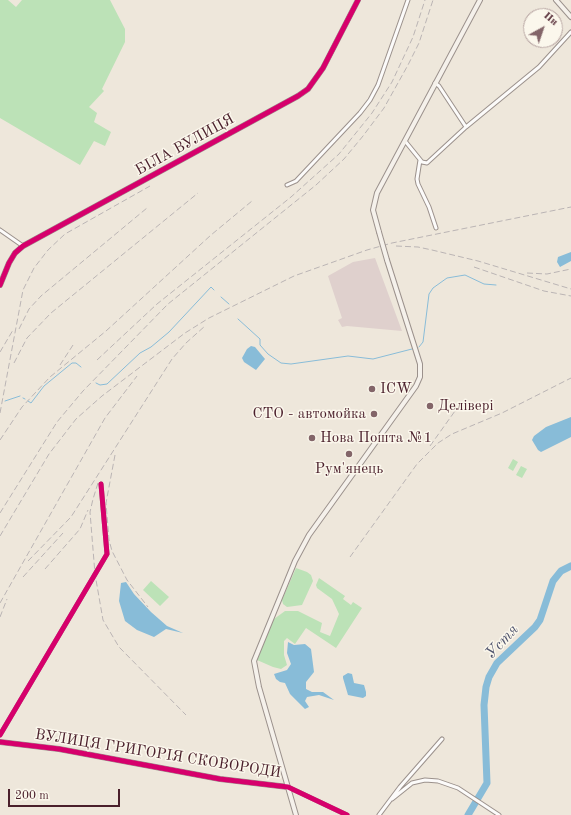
<!DOCTYPE html>
<meta charset="utf-8">
<style>
body{margin:0}
#map{position:relative;width:571px;height:815px;overflow:hidden;background:#eee7db;font-family:"Old Standard TT",serif}
canvas{display:block}
.north{position:absolute;left:523px;top:8px;width:40px;height:40px;box-sizing:border-box;background:#fbf7ec;border:1px solid #b4a19f;border-radius:50%;rotate:40deg;font-size:11px;font-weight:700;line-height:16px;text-align:center;color:#4a1f2b}
.north::after{content:'';display:block;margin:auto;width:14px;height:18px;background:#836569;clip-path:polygon(50% 0,100% 100%,50% 72%,0 100%)}
.scale{position:absolute;left:8px;top:789px;width:112px;height:18px;box-sizing:border-box;border:2px solid #4a1f2b;border-top:0;padding-left:5px;font-size:12px;line-height:14px;white-space:nowrap;color:#4a1f2b;-webkit-text-stroke:3px #fbf7ec;paint-order:stroke}
</style>
<div id="map">
<canvas width="571" height="815"></canvas>
<div class="north">Пн</div>
<div class="scale">200 m</div>
</div>
<script>
const c = document.querySelector('canvas').getContext('2d');
c.lineJoin = 'round';
function fill(path, color) {
  c.fillStyle = color;
  c.fill(path, 'evenodd');
}
function toPath(rows) {
  const path = new Path2D();
  for (const r of rows) {
    path.moveTo(r[0], r[1]);
    for (let i = 2; i < r.length; i += 2) path.lineTo(r[i], r[i + 1]);
  }
  return path;
}
function stroke(path, color, width, dash) {
  c.strokeStyle = color;
  c.lineWidth = width;
  c.lineCap = dash ? 'butt' : 'round';
  c.setLineDash(dash || []);
  c.stroke(path);
}
function drawText(font, color, halo, rows, align = 'center') {
  c.font = font + ' "Old Standard TT",serif';
  c.lineWidth = 3;
  c.setLineDash([]);
  c.textBaseline = 'middle';
  c.strokeStyle = halo;
  c.fillStyle = color;
  for (const [text, x, y, turn = 0] of rows) {
    c.save();
    c.translate(x, y);
    c.rotate((+turn || 0) * Math.PI / 180);
    c.textAlign = isNaN(turn) ? turn : align;
    if (halo) c.strokeText(text, 0, 0);
    c.fillText(text, 0, 0);
    c.restore();
  }
}
fill(toPath([
 [375,258,402,331,347,326,342,327,338,320,342,318,328,276,353,262]
]), '#dfd0cd');
fill(toPath([
 [0,0,8,0,16,7,22,0,110,0,125,29,125,42,102,89,104,91,89,107,97,113,94,122,111,132,105,146,94,141,80,165,0,118],
 [513,459,518,462,513,471,508,468],
 [521,466,527,469,522,478,516,475],
 [296,568,307,572,311,575,313,581,302,605,287,607,283,604,282,600],
 [319,578,345,596,343,599,351,605,353,602,362,608,336,648,306,628,295,644,287,638,284,641,284,655,287,665,281,669,273,667,257,660,271,625,274,619,285,611,298,611,322,623,320,632,330,636,339,614,332,599,317,588,316,585],
 [151,581,169,597,160,606,143,590]
]), '#bce2b7');
fill(toPath([
 [571,252,571,261,560,267,557,262,558,257],
 [251,346,255,347,265,359,256,370,244,362,242,358,247,349],
 [571,417,571,437,541,452,538,450,532,440,534,436,546,427],
 [126,582,134,594,151,612,167,626,183,633,166,629,154,637,137,630,125,621,119,601,121,583],
 [288,642,294,645,305,644,311,649,314,672,306,682,306,689,312,692,323,692,334,700,319,695,307,697,305,701,309,707,305,709,290,694,285,683,280,682,276,679,274,674,287,670,291,664,287,653],
 [348,673,352,674,354,683,364,685,366,692,366,696,363,698,348,695,343,678,343,676]
]), '#88bcd8');
stroke(toPath([
 [221,297,229,304],
 [238,319,260,339,260,345,268,354,281,363,291,364,348,356,373,359,412,349],
 [419,347,423,342,429,294,433,288,447,278,465,275,484,284,496,285],
 [96,383,100,385,107,384,140,353,151,347,169,332,211,287,214,290],
 [23,398,25,399],
 [5,401,20,396],
 [28,401,31,403,44,386,72,363,76,363,81,367]
]), '#88bcd8', 1);
stroke(toPath([
 [468,815,487,783,484,705,486,687,489,677,497,663,535,627,540,620,553,581,561,571,571,566]
]), '#88bcd8', 7);
const street = toPath([
 [435,83,439,86,466,127],
 [405,141,422,162,427,163,466,127,539,67,571,32],
 [420,160,417,179,418,184,429,207,436,228],
 [287,185,296,181,360,113,370,100,378,85,408,0],
 [0,230,23,246],
 [0,735,107,554,101,484],
 [288,787,347,815],
 [392,799,412,783,425,780,438,781,458,788,499,815],
 [379,815,400,787,442,739]
]);
const secondary = toPath([
 [556,0,571,17],
 [379,232,373,210,377,193,480,0],
 [0,285,9,263,15,253,23,246,298,96,308,89,323,68,358,0],
 [0,742,59,749,220,779,288,787],
 [296,815,259,687,254,661,295,561,309,535,416,386,420,377,420,364,387,260]
]);
stroke(street, '#9b918c', 5);
stroke(secondary, '#9b918c', 6);
stroke(street, '#fcfbfa', 3);
stroke(secondary, '#f5f1eb', 4);
stroke(toPath([
 [396,246,418,247,432,250,478,261,571,289],
 [474,267,544,291,571,296],
 [527,273,547,274,571,269],
 [19,329,29,309,41,296,147,208],
 [0,352,13,330],
 [97,360,157,304,291,197,339,154,372,113,392,82,413,37,425,0],
 [14,363,27,338,51,313,198,193],
 [60,365,73,345],
 [0,413,23,290,34,268,48,250,65,234,150,186],
 [0,440,22,407,50,377,106,331,211,235,252,201],
 [430,446,460,404],
 [115,455,106,503,109,540,112,551,127,580,148,607],
 [98,483,93,499,90,512,95,574,103,620,119,647,186,715],
 [0,513,57,422,83,391,168,304,316,185,344,159,363,136,384,108,408,65,419,43,433,0],
 [0,536,49,454,76,419,102,396,185,333,209,318,294,276,367,250,392,243,571,207],
 [350,557,417,464,438,443,452,434,502,413,571,378],
 [28,561,71,517,172,359,186,343,205,326],
 [45,569,80,529,88,510],
 [23,577,63,533],
 [0,603,105,418,137,376],
 [0,617,7,599]
]), '#bab4b4', 1, [6, 3]);
const secondaryBridge = toPath([
 [379,232,387,260]
]);
stroke(secondaryBridge, '#9b918c', 6, []);
stroke(secondaryBridge, '#f5f1eb', 4);
stroke(toPath([
 [0,285,9,263,15,253,23,246,298,96,308,89,323,68,358,0],
 [0,735,107,554,101,484],
 [0,742,59,749,220,779,288,787,347,815]
]), '#d6006c', 5);
for (const [x, y, r, color] of [
 [372,389,4,"#836569"],
 [430,406,4,"#836569"],
 [374,414,4,"#836569"],
 [312,438,4,"#836569"],
 [349,454,4,"#836569"]
]) {
  const dot = new Path2D();
  dot.arc(x, y, r, 0, 2 * Math.PI);
  c.fillStyle = color;
  c.fill(dot);
  stroke(dot, '#fbf7ec', 1.5);
}
drawText('15px', '#4a1f2b', '#fbf7ec', [
 ["БІЛА ВУЛИЦЯ",185,145,-29],
 ["ВУЛИЦЯ ГРИГОРІЯ СКОВОРОДИ",158,754,9]
]);
drawText('15px', '#4a1f2b', '#fbf7ec', [
 ["ICW",380,389],
 ["Делівері",438,406],
 ["СТО - автомойка",366,414,"right"],
 ["Нова Пошта №1",320,438],
 ["Рум'янець",349,469,"center"]
], 'left');
drawText('italic 16px', '#52566f', '#fbf7ec', [
 ["Устя",502,642,-47]
]);
</script>
